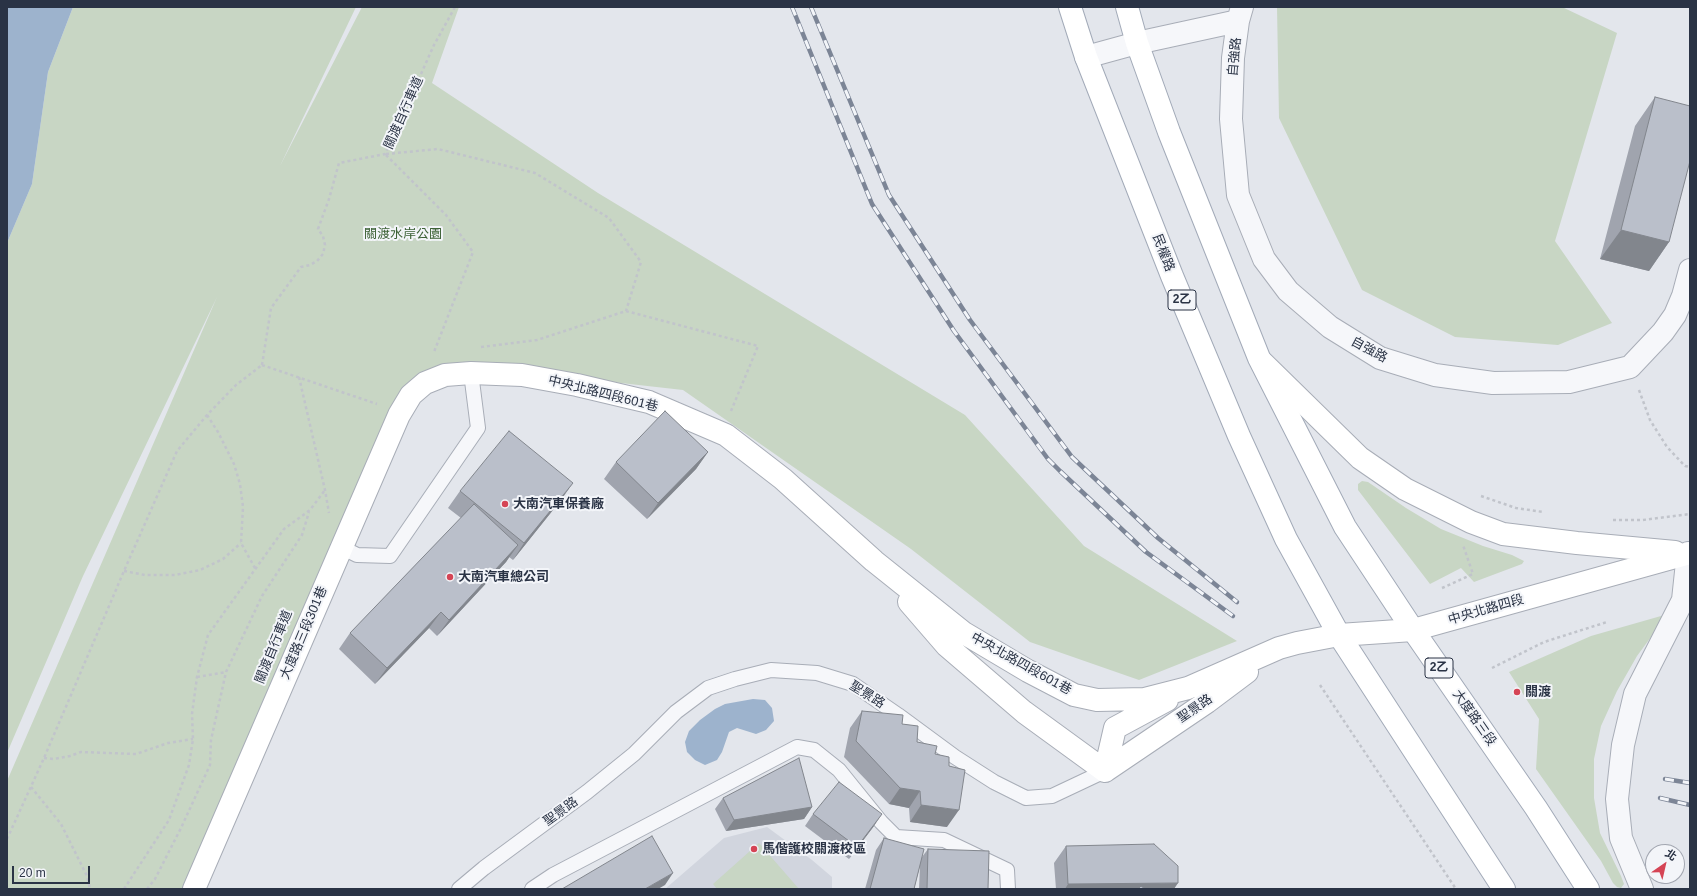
<!DOCTYPE html>
<meta charset="utf-8">
<style>
body{margin:0}
#map{position:relative;width:1697px;height:896px;overflow:hidden;background:#e3e6ec;font-family:Arial,"Noto Sans TC",sans-serif}
canvas{display:block}
.frame{position:absolute;inset:0;border:8px solid #2a3345;pointer-events:none}
.north{position:absolute;left:1645px;top:844px;width:40px;height:40px;box-sizing:border-box;background:#f3f5f9;border:1px solid #a3a7b1;border-radius:50%;rotate:34deg;font-size:11px;font-weight:700;line-height:16px;text-align:center;color:#2a3345}
.north::after{content:'';display:block;margin:auto;width:14px;height:18px;background:#d54455;clip-path:polygon(50% 0,100% 100%,50% 72%,0 100%)}
.scale{position:absolute;left:12px;top:866px;width:78px;height:18px;box-sizing:border-box;border:2px solid #2a3345;border-top:0;padding-left:5px;font-size:12px;line-height:14px;white-space:nowrap;color:#2a3345;-webkit-text-stroke:3px #f3f5f9;paint-order:stroke}
</style>
<div id="map">
<canvas width="1697" height="896"></canvas>
<div class="frame"></div>
<div class="north">北</div>
<div class="scale">20 m</div>
</div>
<script>
const c = document.querySelector('canvas').getContext('2d');
c.lineJoin = 'round';
function fill(path, color) {
  c.fillStyle = color;
  c.fill(path, 'evenodd');
}
function toPath(rows) {
  const path = new Path2D();
  for (const r of rows) {
    path.moveTo(r[0], r[1]);
    for (let i = 2; i < r.length; i += 2) path.lineTo(r[i], r[i + 1]);
  }
  return path;
}
function stroke(path, color, width, dash) {
  c.strokeStyle = color;
  c.lineWidth = width;
  c.lineCap = dash ? 'butt' : 'round';
  c.setLineDash(dash || []);
  c.stroke(path);
}
function drawText(font, color, halo, rows, align = 'center') {
  c.font = font + ' Arial,"Noto Sans TC",sans-serif';
  c.lineWidth = 4;
  c.setLineDash([]);
  c.textBaseline = 'middle';
  c.strokeStyle = halo;
  c.fillStyle = color;
  for (const [text, x, y, turn = 0] of rows) {
    c.save();
    c.translate(x, y);
    c.rotate((+turn || 0) * Math.PI / 180);
    c.textAlign = isNaN(turn) ? turn : align;
    if (halo) c.strokeText(text, 0, 0);
    c.fillText(text, 0, 0);
    c.restore();
  }
}
fill(toPath([
 [767,827,812,860,832,877,832,889,665,889,724,838]
]), '#d1d5de');
fill(toPath([
 [73,7,356,7,280,166,362,7,459,7,432,83,598,193,965,415,1084,546,1237,641,1139,680,1030,642,911,549,683,390,461,365,412,379,196,889,7,889,7,781,217,297,83,576,7,753,7,243,32,184,48,72],
 [1277,7,1562,7,1617,33,1555,241,1612,323,1558,345,1455,337,1362,290,1279,118],
 [1362,481,1368,482,1406,508,1441,529,1483,546,1512,555,1524,561,1522,564,1474,582,1461,568,1430,584,1358,490,1358,484],
 [1668,614,1637,656,1617,691,1601,726,1594,759,1594,798,1600,833,1621,876,1624,884,1621,888,1617,887,1613,883,1601,861,1536,769,1539,719,1509,672,1591,636],
 [759,843,799,889,717,889,713,884]
]), '#c8d6c4');
fill(toPath([
 [7,7,73,7,48,72,32,184,7,243],
 [753,699,765,700,772,708,774,721,766,730,756,734,737,728,729,732,722,752,717,760,705,765,695,760,687,752,685,742,689,731,700,720,715,709,725,704]
]), '#9db3cd');
const lane = toPath([
 [341,547,357,555,390,556,478,428,471,373],
 [459,889,484,868,587,792,634,754,676,712,708,688,735,679,771,670,817,673,853,684,898,715,955,757,994,782,1026,798,1052,796,1105,771],
 [532,889,553,875,797,747,814,750,839,770,881,822,896,837,944,840,1007,870,1008,889]
]);
const street = toPath([
 [1242,7,1238,21,1233,58,1231,119,1238,195,1264,259,1288,291,1330,327,1380,358,1435,375,1493,383,1569,382,1630,367,1663,332,1675,315,1683,296,1690,270],
 [1086,57,1137,43,1238,21],
 [1642,889,1621,838,1617,799,1623,745,1635,694,1683,600,1688,553]
]);
const secondary = toPath([
 [1263,363,1360,458,1405,489,1471,522,1503,534,1577,543,1675,552],
 [909,602,947,646,1024,712,1105,771],
 [1105,771,1207,702,1247,672],
 [1105,771,1115,728,1167,700],
 [194,889,399,415,411,395,425,383,445,375,471,373,522,375,577,385,649,402,726,435,783,479,874,561,964,633,1028,671,1074,695,1097,700,1145,699,1188,688,1279,648,1297,643,1339,635,1413,630,1690,553]
]);
const primary = toPath([
 [1070,7,1086,57,1172,276,1239,436,1286,539,1339,635,1504,889],
 [1127,7,1137,43,1169,132,1259,358,1345,527,1413,630,1536,808,1588,889]
]);
stroke(lane, '#a8adb7', 16);
stroke(street, '#a8adb7', 24);
stroke(secondary, '#a8adb7', 24);
stroke(primary, '#a2aab8', 24);
stroke(toPath([
 [386,154,438,149,535,173,609,218,641,262,626,311],
 [386,155,446,215,473,252,434,352],
 [481,347,537,340,626,311,758,346,731,411],
 [262,365,271,308,301,267,310,265,317,261,323,254,325,245,323,236,318,229,329,199,339,163,385,154,434,45,455,7],
 [262,365,377,404],
 [299,377,325,490,329,513],
 [1639,390,1650,420,1667,447,1685,466,1690,467],
 [207,415,218,432,234,464,240,484,243,507,241,543,256,570],
 [1481,496,1516,508,1543,512],
 [1613,520,1643,520,1690,514],
 [124,571,145,575,175,575,200,570,223,559,241,543],
 [1442,588,1473,574,1463,545],
 [1492,668,1544,642,1607,622],
 [197,677,226,672],
 [1320,685,1456,889],
 [44,758,54,759,70,756,81,752,136,754,168,743,193,739],
 [31,787,61,824,87,876,90,889],
 [7,839,44,758,124,571,177,451,207,415,236,385,262,365],
 [124,889,169,820,189,765,193,739,192,714,197,677,208,635,284,529,310,510,325,490],
 [147,889,155,879,181,828,210,765,211,740,226,672,262,596,302,535,309,512]
]), '#c1c4cb', 2.5, [3, 3]);
stroke(lane, '#f6f7fa', 14);
stroke(street, '#f6f7fa', 22);
stroke(secondary, '#fff', 22);
stroke(primary, '#fff', 22);
const rail = toPath([
 [792,7,872,204,954,331,1048,459,1060,471,1146,552,1233,616],
 [811,7,889,195,970,320,1072,457,1158,538,1237,602],
 [1665,779,1690,783],
 [1660,798,1690,805]
]);
stroke(rail, '#7c8596', 4.5);
stroke(rail, '#f3f5f9', 3, [9]);
fill(toPath([
 [1655,97,1669,242,1649,271,1600,259,1635,126],
 [708,452,696,469,647,519,604,479,616,462],
 [460,491,561,500,513,560,509,557,506,562,437,636,429,628,375,684,339,649,350,633,461,518,448,508],
 [862,711,902,724,917,742,935,754,947,827,910,822,909,808,889,804,844,757,850,728],
 [723,798,812,807,804,819,726,831,715,809],
 [813,814,874,826,849,859,805,826],
 [884,838,922,857,928,849,988,889,919,889,920,866,914,889,865,889,876,850],
 [1066,846,1174,889,1056,889,1054,863]
]), '#a0a4ae');
fill(toPath([
 [1621,230,1669,242,1649,271,1600,259],
 [708,452,696,469,647,519,658,503],
 [573,483,561,500,513,560,524,543],
 [518,545,506,562,437,636,449,620],
 [441,612,429,628,375,684,387,668],
 [900,788,920,791,909,808,889,804],
 [921,805,959,810,947,827,910,822],
 [812,807,804,819,726,831,734,820],
 [882,814,874,826,849,859,857,847],
 [673,873,665,885,658,889,645,889],
 [1178,883,1174,889,1065,889,1068,884]
]), '#82868d');
const building = toPath([
 [1655,97,1690,106,1690,161,1669,242,1621,230,1655,97],
 [665,411,708,452,658,503,616,462,665,411],
 [509,431,573,483,524,543,460,491,509,431],
 [474,504,518,545,449,620,441,612,387,668,350,633,474,504],
 [862,711,903,715,902,724,918,726,917,742,937,746,935,754,949,757,949,766,965,770,959,810,921,805,920,791,900,788,856,741,862,711],
 [799,758,812,807,734,820,723,798,799,758],
 [839,782,882,814,857,847,813,814,839,782],
 [652,836,673,873,645,889,562,889,652,836],
 [884,838,924,849,914,889,870,889,884,838],
 [1154,844,1178,866,1178,883,1068,884,1066,846,1154,844],
 [928,849,989,851,988,889,927,889,928,849],
 [1141,886,1145,889,1138,889,1141,886]
]);
fill(building, '#babfca');
stroke(building, '#82868d', 1);
for (const [x, y, r, color] of [
 [505,504,4,"#d54455"],
 [450,577,4,"#d54455"],
 [1517,692,4,"#d54455"],
 [754,849,4,"#d54455"]
]) {
  const dot = new Path2D();
  dot.arc(x, y, r, 0, 2 * Math.PI);
  c.fillStyle = color;
  c.fill(dot);
  stroke(dot, '#f3f5f9', 1.5);
}
for (const [x, y, w] of [
 [1182,300,28],
 [1439,668,28]
]) {
  const box = new Path2D();
  box.roundRect(x - w / 2, y - 10, w, 20, 3);
  c.fillStyle = '#f3f5f9';
  c.fill(box);
  stroke(box, '#2a3345', 1);
}
drawText('bold 12px', '#2a3345', null, [
 ["2乙",1182,300],
 ["2乙",1439,668]
]);
drawText('13px', '#2a3345', '#f3f5f9', [
 ["自強路",1235,57,-85],
 ["關渡自行車道",404,113,-66],
 ["民權路",1163,253,69],
 ["自強路",1369,350,28],
 ["中央北路四段601巷",603,394,14],
 ["中央北路四段",1486,610,-16],
 ["大度路三段301巷",304,633,-67],
 ["關渡自行車道",274,647,-68],
 ["中央北路四段601巷",1021,664,29],
 ["聖景路",867,695,32],
 ["聖景路",1195,709,-35],
 ["大度路三段",1474,718,55],
 ["聖景路",561,812,-36]
]);
drawText('13px', '#3d6236', '#f3f5f9', [
 ["關渡水岸公園",403,234]
]);
drawText('bold 13px', '#2a3345', '#f3f5f9', [
 ["大南汽車保養廠",513,504],
 ["大南汽車總公司",458,577],
 ["關渡",1525,692],
 ["馬偕護校關渡校區",762,849]
], 'left');
</script>
